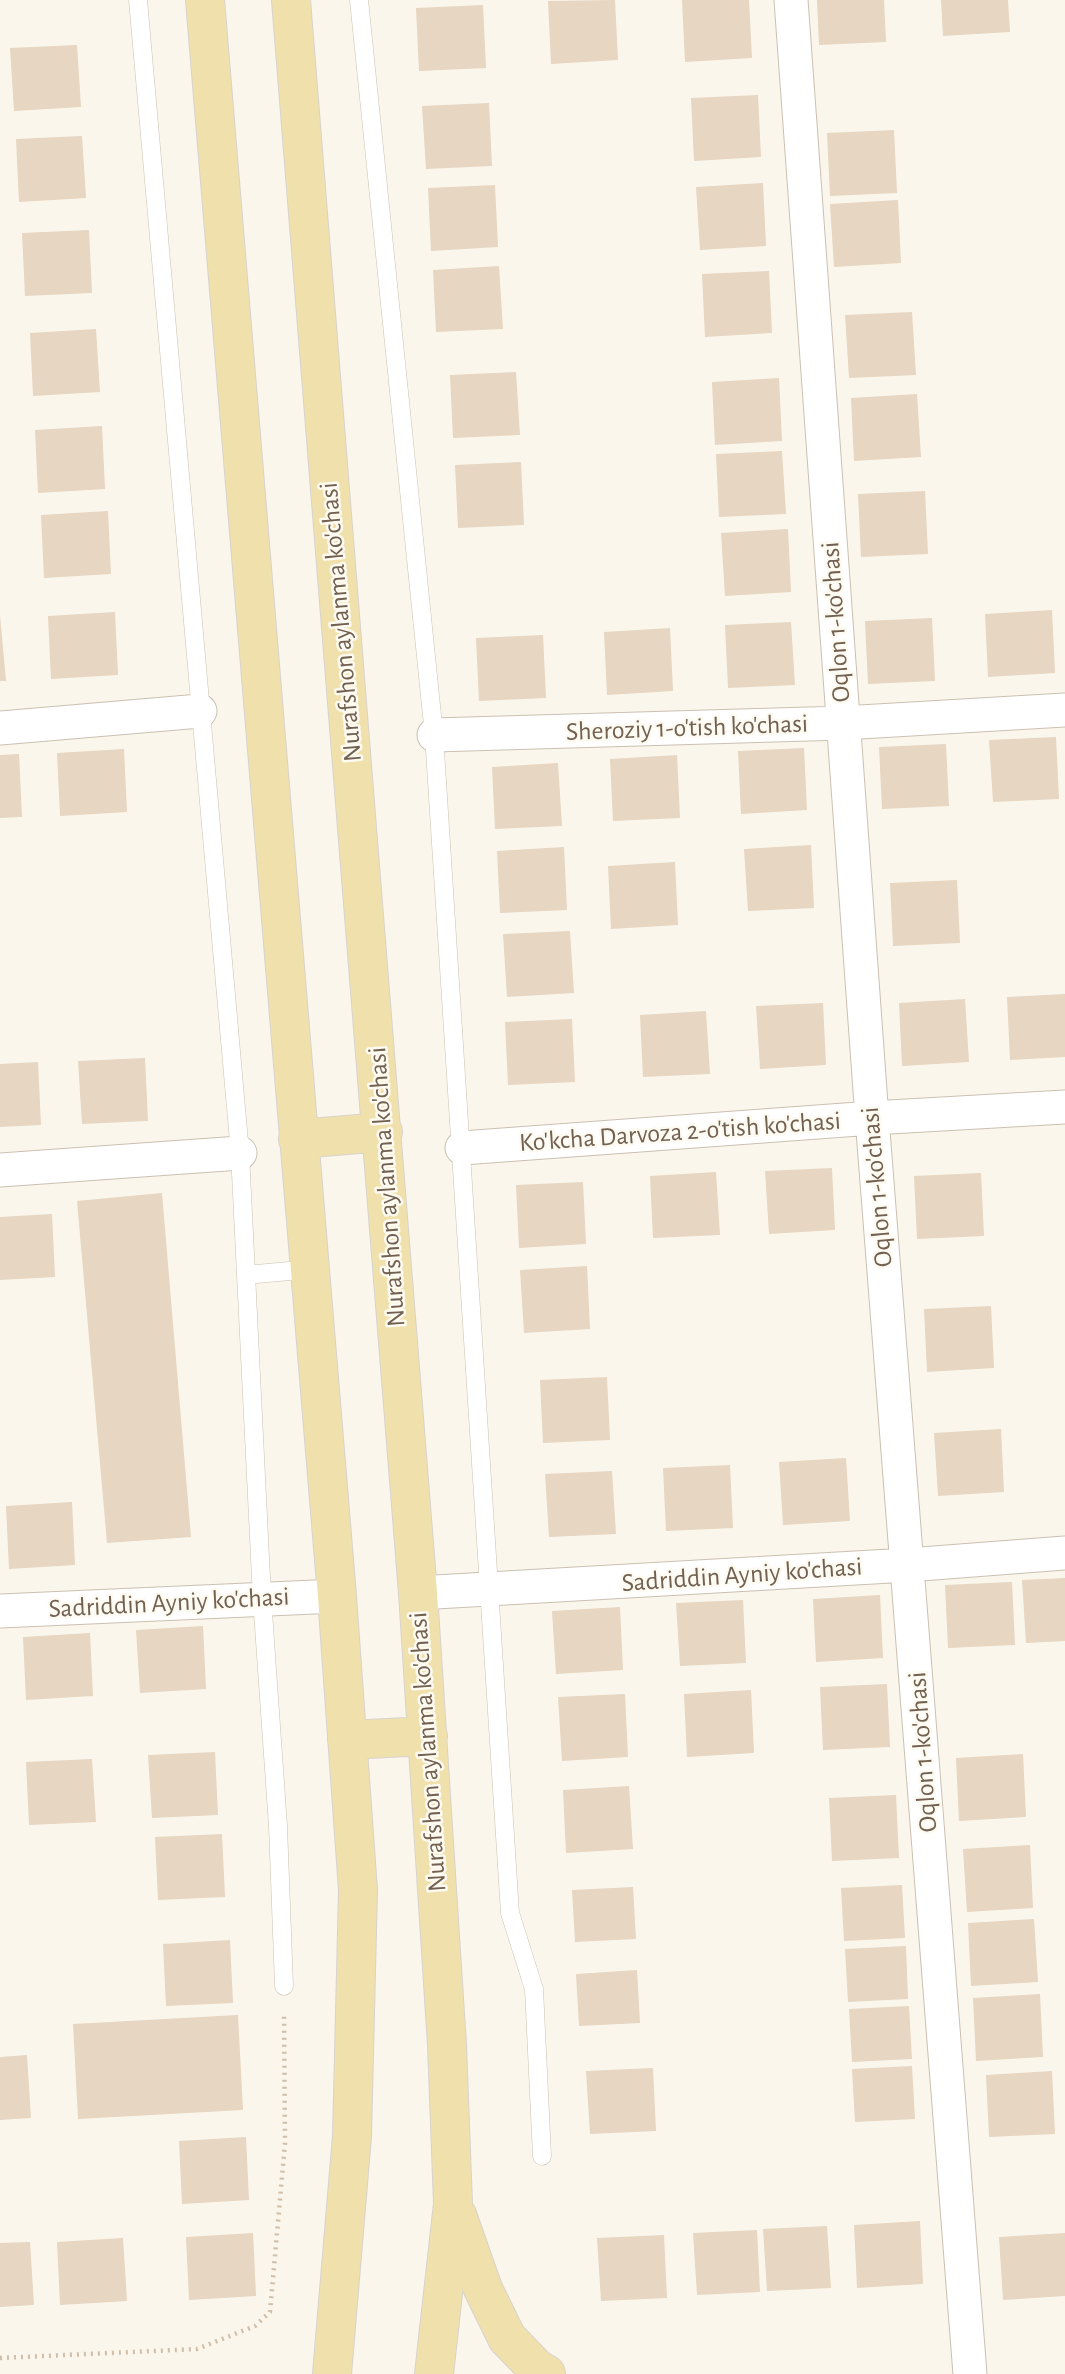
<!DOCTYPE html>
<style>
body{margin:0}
canvas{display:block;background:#faf6eb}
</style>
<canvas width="1065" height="2374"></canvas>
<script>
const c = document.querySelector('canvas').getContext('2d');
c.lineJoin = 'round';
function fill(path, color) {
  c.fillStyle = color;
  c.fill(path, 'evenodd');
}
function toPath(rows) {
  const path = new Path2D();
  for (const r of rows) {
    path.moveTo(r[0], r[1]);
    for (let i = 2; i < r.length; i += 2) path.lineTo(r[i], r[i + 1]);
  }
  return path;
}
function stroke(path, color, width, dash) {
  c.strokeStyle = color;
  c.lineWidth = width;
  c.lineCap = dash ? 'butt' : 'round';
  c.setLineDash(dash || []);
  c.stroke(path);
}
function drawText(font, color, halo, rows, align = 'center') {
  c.font = font + ' "Alegreya Sans",sans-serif';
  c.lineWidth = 5;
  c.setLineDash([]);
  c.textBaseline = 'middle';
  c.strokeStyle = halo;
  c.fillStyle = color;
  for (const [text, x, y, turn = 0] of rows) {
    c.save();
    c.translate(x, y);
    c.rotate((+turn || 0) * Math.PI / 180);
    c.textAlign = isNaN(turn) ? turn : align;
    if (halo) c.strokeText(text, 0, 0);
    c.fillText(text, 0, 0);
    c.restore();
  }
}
fill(toPath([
 [615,0,618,60,551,64,548,1],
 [682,0,749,0,752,58,685,62],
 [817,0,884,0,886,42,819,45],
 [941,0,1008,0,1010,32,943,36],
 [483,5,486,68,419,71,416,8],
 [77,45,81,107,14,111,10,48],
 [758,95,761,157,694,161,691,98],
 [489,103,492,166,426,169,422,106],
 [894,130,897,193,830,196,827,133],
 [82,136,86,198,19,202,16,139],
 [763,183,766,246,700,250,696,187],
 [495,185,498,247,431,251,428,188],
 [898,200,901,263,834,267,830,204],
 [89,230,92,293,25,296,22,233],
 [499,266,503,329,436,332,433,270],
 [769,271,772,333,705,337,702,274],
 [912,312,916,375,849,378,845,315],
 [96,329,100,392,33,396,30,333],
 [516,372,520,435,453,438,450,375],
 [779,378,782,441,715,445,712,382],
 [917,394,921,457,854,461,851,398],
 [102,426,105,489,38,493,35,430],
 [782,451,786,514,719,517,716,454],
 [521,462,524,525,458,528,455,465],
 [925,491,928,554,861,557,858,494],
 [108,511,111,574,44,578,41,515],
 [788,529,791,592,725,596,721,533],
 [1052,610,1055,673,988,677,985,614],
 [115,612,118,675,51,679,48,616],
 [0,615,6,681,0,681],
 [932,618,935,681,868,684,865,621],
 [791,622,795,685,728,688,725,625],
 [670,628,673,691,607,695,604,632],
 [543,635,546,698,479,701,476,638],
 [1056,737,1059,799,993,802,989,740],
 [946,744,949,806,882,809,879,747],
 [804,748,807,810,741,814,738,751],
 [124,749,127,812,60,816,57,753],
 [19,754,22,817,0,818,0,755],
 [677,755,680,818,613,821,610,759],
 [558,763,562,826,495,829,492,767],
 [811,845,814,908,748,911,744,849],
 [564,847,567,910,500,913,497,851],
 [675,862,678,925,611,929,608,866],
 [957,880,960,943,893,946,890,883],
 [570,931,574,993,507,997,503,934],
 [1065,994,1065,1057,1010,1060,1007,997],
 [965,999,969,1062,902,1066,899,1003],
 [823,1003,826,1065,760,1069,756,1006],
 [706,1011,710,1074,643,1077,640,1015],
 [572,1019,575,1082,508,1085,505,1022],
 [145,1058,148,1121,82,1124,78,1061],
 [38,1062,41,1125,0,1127,0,1064],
 [832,1168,835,1230,769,1234,765,1171],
 [716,1172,720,1235,653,1238,650,1176],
 [981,1173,984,1236,917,1239,914,1176],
 [583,1182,586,1244,519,1248,516,1185],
 [162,1193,191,1537,107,1543,77,1201],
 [52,1214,55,1277,0,1280,0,1217],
 [587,1266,590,1329,524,1333,520,1270],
 [991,1306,994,1368,927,1372,924,1309],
 [607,1377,610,1440,543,1443,540,1380],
 [1001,1429,1004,1492,938,1496,934,1433],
 [846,1458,850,1521,783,1525,779,1462],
 [730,1465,733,1528,666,1531,663,1468],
 [612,1471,616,1534,549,1537,545,1474],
 [72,1502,75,1565,9,1569,6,1506],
 [1065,1578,1065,1641,1026,1643,1022,1580],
 [1012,1582,1015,1645,948,1648,945,1585],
 [880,1595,883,1658,816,1662,813,1599],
 [743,1600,746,1663,680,1666,676,1603],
 [620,1607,623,1670,556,1674,552,1611],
 [203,1626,206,1689,140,1693,136,1630],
 [90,1633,93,1696,26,1700,23,1637],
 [887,1684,890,1747,823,1750,820,1687],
 [751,1690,754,1753,687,1757,684,1694],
 [625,1694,628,1757,562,1761,558,1697],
 [215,1752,218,1815,152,1818,148,1755],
 [1023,1754,1026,1817,959,1821,956,1758],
 [92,1759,96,1822,29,1825,26,1762],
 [629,1786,633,1849,566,1853,563,1790],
 [896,1795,899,1858,832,1861,829,1798],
 [222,1834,225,1897,158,1900,155,1837],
 [1030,1845,1033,1908,967,1912,963,1849],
 [902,1885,905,1938,844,1941,841,1888],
 [633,1887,636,1939,575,1942,572,1890],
 [1034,1919,1038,1982,971,1986,968,1923],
 [230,1940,233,2003,166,2006,163,1944],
 [906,1946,908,1999,848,2002,845,1949],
 [637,1970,640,2023,579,2026,576,1974],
 [1040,1994,1043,2057,976,2061,973,1998],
 [909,2006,912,2059,852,2062,849,2009],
 [238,2015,243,2110,78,2119,73,2024],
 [27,2055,31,2118,0,2120,0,2057],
 [912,2066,915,2119,855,2122,852,2069],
 [653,2068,656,2131,590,2134,586,2071],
 [1052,2071,1055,2134,989,2137,986,2075],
 [246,2137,249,2200,182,2204,179,2141],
 [920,2221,923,2284,857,2288,854,2225],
 [827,2226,831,2288,767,2291,763,2229],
 [757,2230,760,2292,697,2295,693,2233],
 [253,2233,256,2296,189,2300,186,2237],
 [1065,2233,1065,2296,1003,2300,999,2237],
 [664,2235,667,2298,601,2301,597,2238],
 [123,2238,127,2301,60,2305,57,2242],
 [30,2242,34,2305,0,2307,0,2243]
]), '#e7d6c1');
const service = toPath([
 [138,0,240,1153,262,1598,278,1826,284,1986],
 [359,0,434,735,510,1913,534,1989,542,2156],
 [246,1275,311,1269]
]);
const minor = toPath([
 [791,0,872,1118,970,2374],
 [0,728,200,711],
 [434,735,843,723,1065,710],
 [462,1148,872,1118,1065,1107],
 [0,1170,240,1153],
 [418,1593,908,1565,1065,1553],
 [0,1611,337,1596]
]);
const primary = toPath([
 [205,0,337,1596,358,1890,352,2136,332,2374],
 [291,0,418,1593,447,2045,453,2204,434,2374],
 [298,1139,383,1132],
 [347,1740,428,1736],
 [457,2215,483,2289,507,2338,537,2369,546,2374]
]);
stroke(service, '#cbc0b2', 19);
stroke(minor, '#cbc0b2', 35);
stroke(primary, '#d8d3ce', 40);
stroke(toPath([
 [0,2358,197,2349,255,2326,270,2312,285,2143,284,2012]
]), '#d1bea9', 4.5, [2, 5]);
stroke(service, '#fff', 18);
stroke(minor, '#fff', 33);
stroke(primary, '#f0e1ac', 38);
drawText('26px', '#726151', '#fdfaf1', [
 ["Nurafshon aylanma ko'chasi",341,622,-95],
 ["Oqlon 1-ko'chasi",836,622,-94],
 ["Sheroziy 1-o'tish ko'chasi",687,728,-2],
 ["Ko'kcha Darvoza 2-o'tish ko'chasi",680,1132,-4],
 ["Nurafshon aylanma ko'chasi",387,1187,-94],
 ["Oqlon 1-ko'chasi",877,1187,-95],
 ["Sadriddin Ayniy ko'chasi",742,1575,-4],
 ["Sadriddin Ayniy ko'chasi",169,1603,-3],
 ["Nurafshon aylanma ko'chasi",428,1752,-94],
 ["Oqlon 1-ko'chasi",923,1752,-94]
]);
</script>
